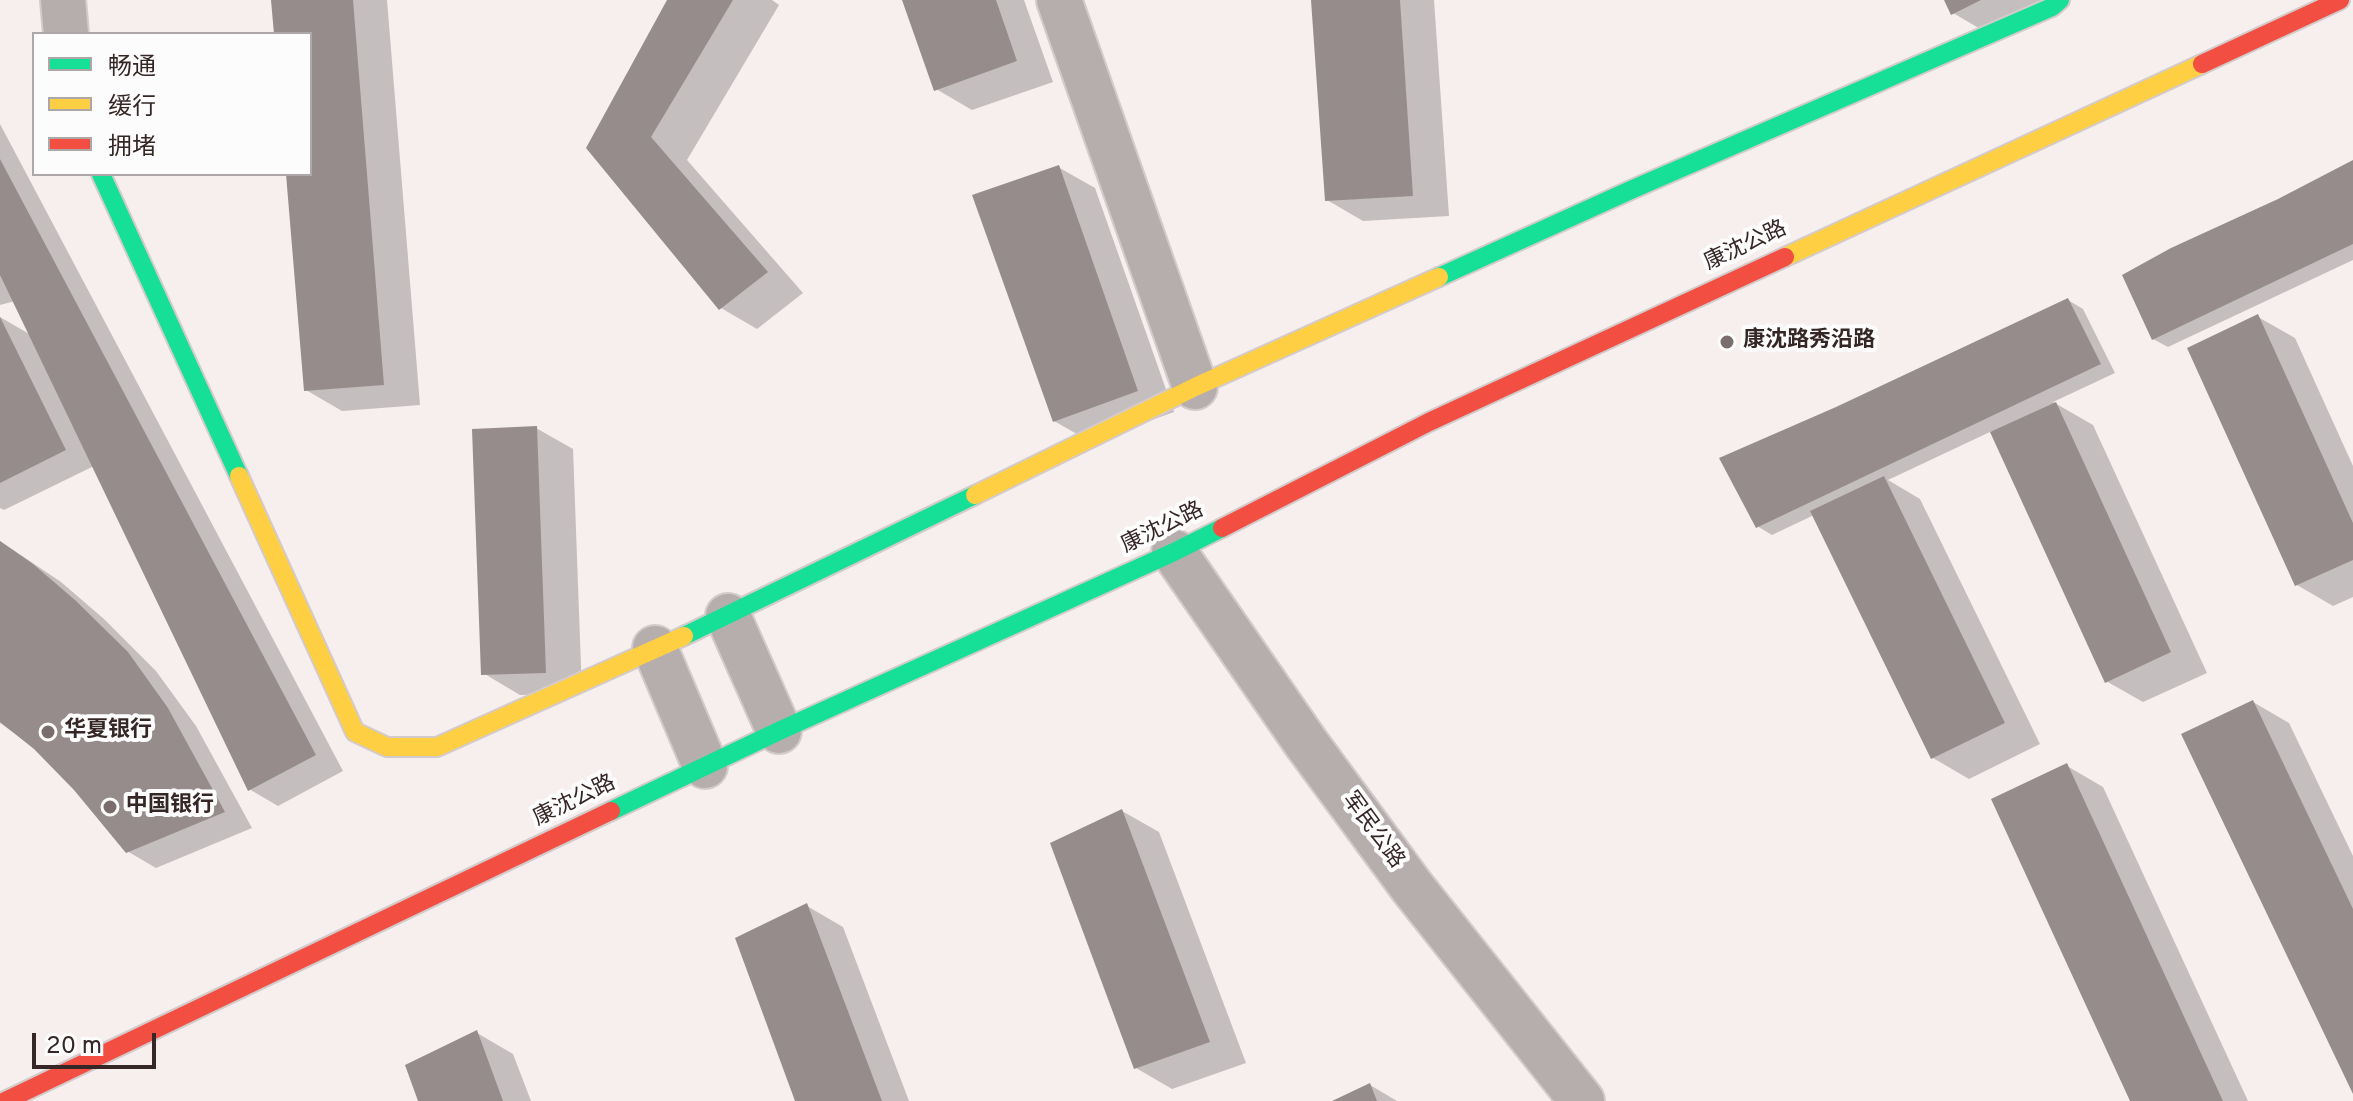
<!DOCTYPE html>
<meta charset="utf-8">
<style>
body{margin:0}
#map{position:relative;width:2353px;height:1101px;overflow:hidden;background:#f7eeee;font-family:Overpass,"Noto Sans SC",sans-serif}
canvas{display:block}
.legend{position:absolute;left:32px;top:32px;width:280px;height:144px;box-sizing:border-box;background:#fcfcfc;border:2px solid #ada7a7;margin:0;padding:10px 14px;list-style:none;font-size:24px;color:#362727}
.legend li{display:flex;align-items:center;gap:16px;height:40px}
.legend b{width:40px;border:2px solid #ada7a7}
.scale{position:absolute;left:32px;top:1033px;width:124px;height:36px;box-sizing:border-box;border:4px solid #362727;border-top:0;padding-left:10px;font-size:24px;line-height:28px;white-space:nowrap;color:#362727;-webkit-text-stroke:6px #fcfcfc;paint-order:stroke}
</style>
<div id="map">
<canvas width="2353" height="1101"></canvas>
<ul class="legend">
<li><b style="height:10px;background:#16e098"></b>畅通</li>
<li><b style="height:10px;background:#ffcf43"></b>缓行</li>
<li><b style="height:10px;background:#f24e42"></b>拥堵</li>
</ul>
<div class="scale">20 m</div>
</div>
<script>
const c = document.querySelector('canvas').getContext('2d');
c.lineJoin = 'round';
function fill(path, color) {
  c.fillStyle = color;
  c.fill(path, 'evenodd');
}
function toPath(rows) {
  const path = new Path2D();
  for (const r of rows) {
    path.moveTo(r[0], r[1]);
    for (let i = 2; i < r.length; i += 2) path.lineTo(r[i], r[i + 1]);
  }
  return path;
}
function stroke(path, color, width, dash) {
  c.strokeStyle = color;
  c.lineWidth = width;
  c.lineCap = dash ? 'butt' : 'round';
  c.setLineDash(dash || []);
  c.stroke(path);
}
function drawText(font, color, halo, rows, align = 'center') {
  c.font = font + ' Overpass,"Noto Sans SC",sans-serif';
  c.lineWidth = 8;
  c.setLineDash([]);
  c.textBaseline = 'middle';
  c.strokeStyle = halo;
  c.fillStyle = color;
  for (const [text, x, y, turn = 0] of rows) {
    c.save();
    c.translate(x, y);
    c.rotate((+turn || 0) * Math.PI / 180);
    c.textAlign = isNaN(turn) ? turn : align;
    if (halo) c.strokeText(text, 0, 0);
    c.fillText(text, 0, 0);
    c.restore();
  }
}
fill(toPath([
 [273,0,387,0,420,405,342,411,306,390,288,174,310,174,310,34,276,34],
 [670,0,772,0,779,5,687,160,803,293,757,329,721,308,588,148],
 [904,0,1024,0,1053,82,972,110,936,89],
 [1313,0,1434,0,1449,216,1363,221,1327,200],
 [1946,0,2060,0,1989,34,1953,13],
 [0,124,343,771,278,806,249,789,94,466,4,510,0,508,0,317,31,335,15,301,0,305],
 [2353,163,2353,260,2168,347,2153,339,2278,201],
 [1058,167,1095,188,1174,412,1091,442,1054,421],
 [2068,300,2083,309,2115,373,2053,402,2093,425,2207,673,2143,702,2106,681,1992,431,1888,480,1920,499,2040,744,1969,779,1933,758,1814,515,1772,535,1757,526,1837,409],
 [2258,317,2295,338,2353,466,2353,597,2333,606,2297,585],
 [536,428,573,449,582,693,520,695,483,673],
 [0,541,61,582,104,619,156,671,196,726,252,828,156,868,127,851,76,789,35,748,0,723],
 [2253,702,2289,723,2353,856,2353,1089],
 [2067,766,2103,787,2248,1101,2133,1101],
 [1122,811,1159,832,1246,1063,1172,1089,1136,1068],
 [807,906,843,927,909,1101,798,1101],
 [477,1033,513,1054,531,1101,420,1101],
 [1370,1085,1397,1101,1337,1101]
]), '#0003');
fill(toPath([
 [271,0,353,0,384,385,304,391,286,174,310,174,310,34,274,34],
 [667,0,733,0,651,137,768,272,719,310,586,148],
 [902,0,996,0,1017,61,934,91],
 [1311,0,1400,0,1413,196,1325,201],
 [1944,0,1981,0,1951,15],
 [0,159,316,755,248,791,0,275],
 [2353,160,2353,244,2152,340,2122,275,2171,248,2278,199],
 [1059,165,1138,391,1053,422,972,195],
 [2068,298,2101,364,1756,528,1719,458,1836,407],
 [2258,314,2353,523,2353,560,2295,586,2187,348],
 [0,317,66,450,0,483],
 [2056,402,2171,652,2105,683,1990,432],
 [537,426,546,673,481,675,472,429],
 [1884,476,2005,723,1931,759,1810,511],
 [0,541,33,564,75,600,128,652,168,708,225,812,126,853,74,790,34,749,0,722],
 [2253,700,2353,909,2353,1094,2181,734],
 [2067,763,2223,1101,2130,1101,1991,799],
 [1122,809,1210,1042,1134,1069,1050,843],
 [807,903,882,1101,795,1101,735,938],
 [477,1030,503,1101,418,1101,405,1065],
 [1370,1083,1377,1101,1332,1101]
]), '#968c8c');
const street = toPath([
 [63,0,66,34],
 [1059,0,1195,387],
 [1174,552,1306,743,1412,887,1582,1101],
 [728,616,779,731],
 [655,648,705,766]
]);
const fast = toPath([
 [101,174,239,476],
 [1439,277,1633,189,2052,7,2060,0],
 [684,636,975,495],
 [611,811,779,731,1174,552,1222,528]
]);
const slow = toPath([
 [1785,257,2202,64],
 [239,476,355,732,387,747,437,747,684,636],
 [975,495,1195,387,1439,277]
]);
const jam = toPath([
 [2202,64,2340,0],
 [1222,528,1429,422,1785,257],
 [5,1101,611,811]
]);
stroke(street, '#d3cbcb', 48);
stroke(fast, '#d3cbcb', 22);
stroke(slow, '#d3cbcb', 22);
stroke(jam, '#d3cbcb', 22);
stroke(street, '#b6adad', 44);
stroke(fast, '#16e098', 18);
stroke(slow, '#ffcf43', 18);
stroke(jam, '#f24e42', 18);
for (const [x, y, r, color] of [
 [1727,342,8,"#7a6d6d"],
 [48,732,8,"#7a6d6d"],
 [110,807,8,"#7a6d6d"]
]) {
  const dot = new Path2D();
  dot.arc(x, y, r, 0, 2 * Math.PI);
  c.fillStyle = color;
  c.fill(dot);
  stroke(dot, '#fcfcfc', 3);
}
drawText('22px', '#362727', '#fcfcfc', [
 ["康沈公路",1746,247,-25],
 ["康沈公路",1163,529,-26],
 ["康沈公路",575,802,-26],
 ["军民公路",1372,831,54]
]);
drawText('bold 22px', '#362727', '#fcfcfc', [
 ["康沈路秀沿路",1743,342],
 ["华夏银行",64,732],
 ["中国银行",126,807]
], 'left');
</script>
